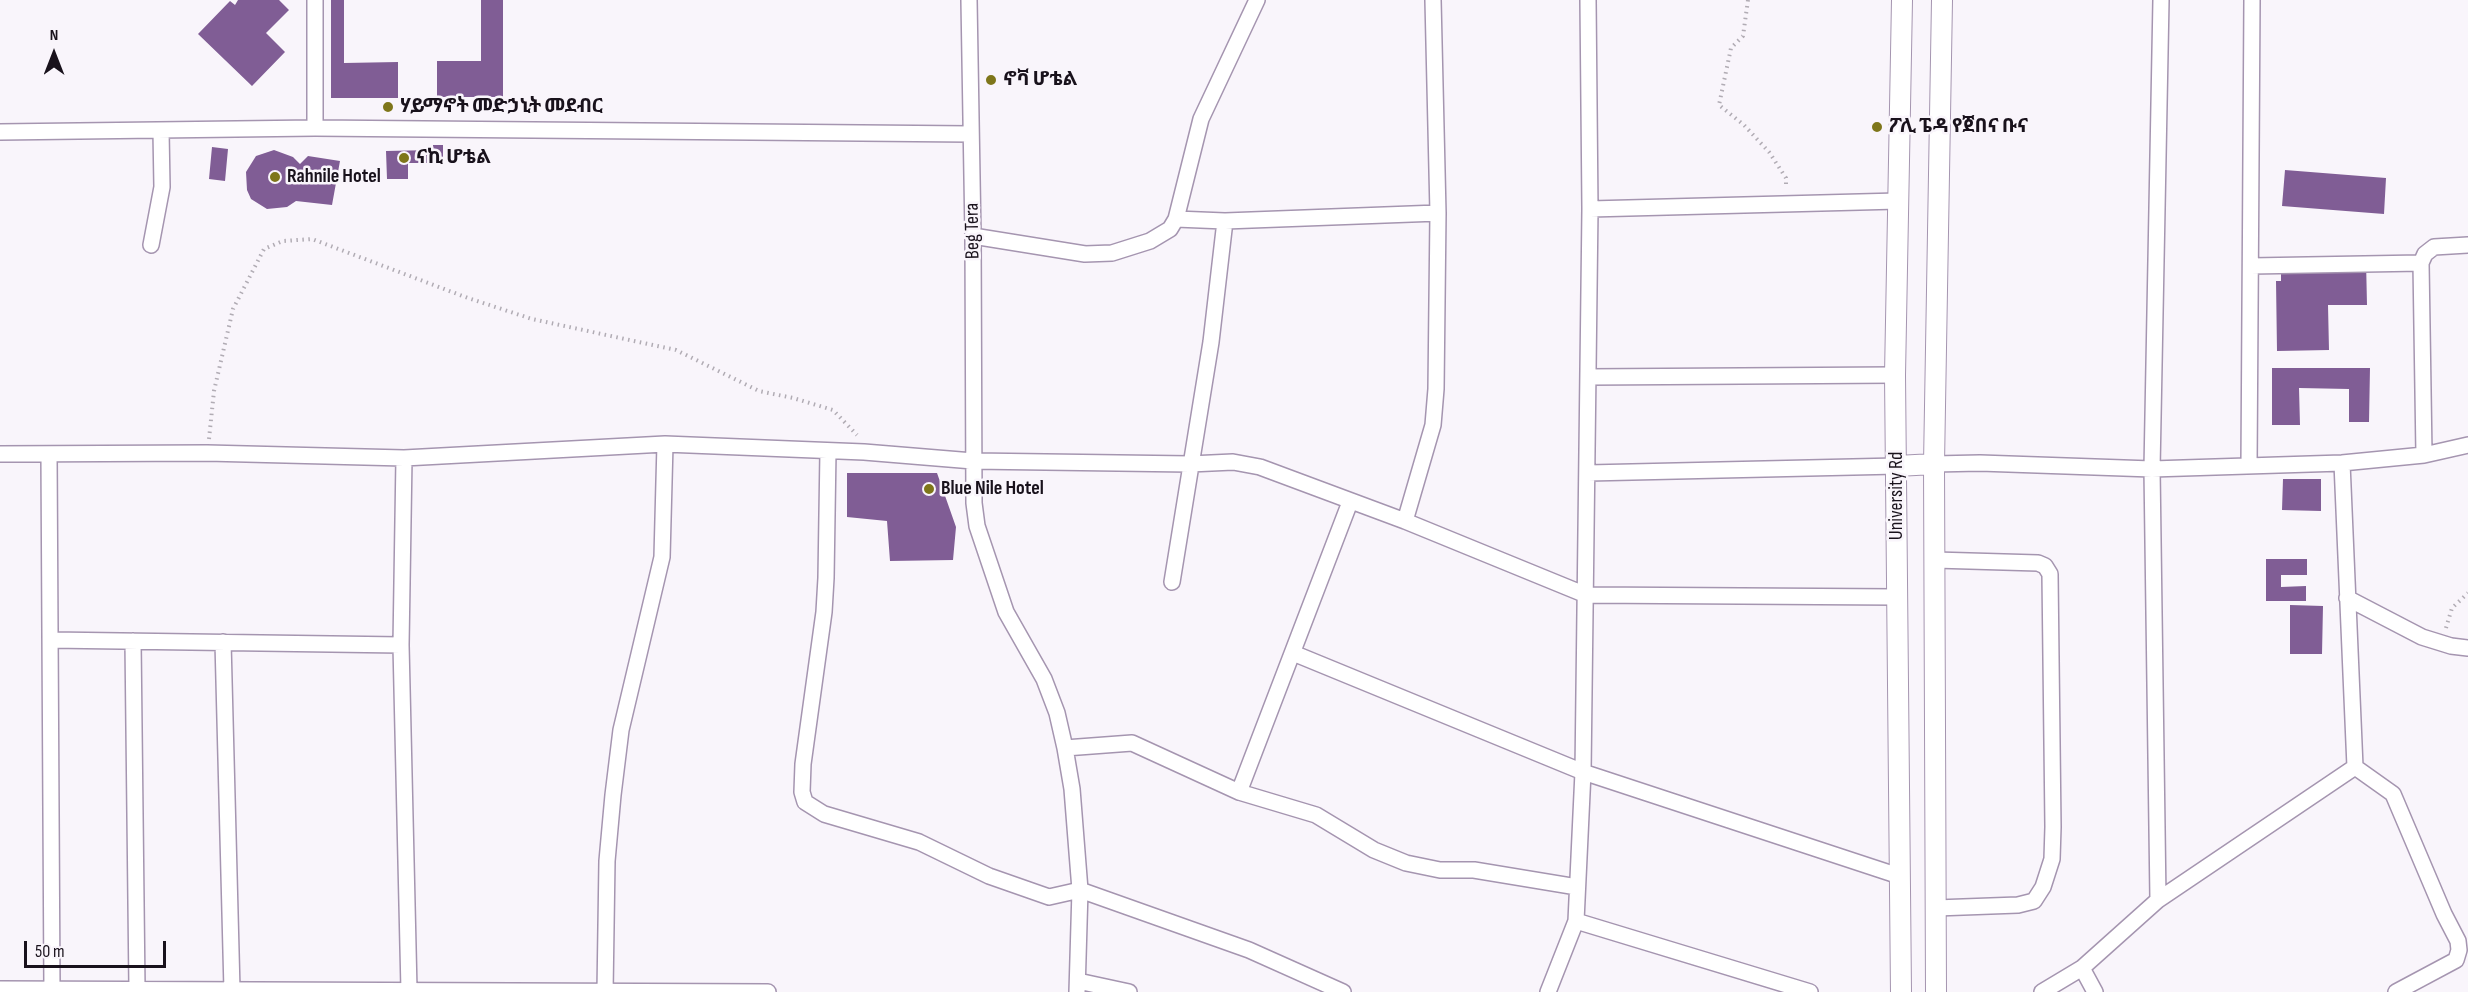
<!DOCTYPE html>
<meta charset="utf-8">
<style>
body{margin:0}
#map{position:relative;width:2468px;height:992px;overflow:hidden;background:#f9f5fb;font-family:"Sofia Sans Condensed",sans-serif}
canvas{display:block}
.north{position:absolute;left:24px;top:24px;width:60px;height:60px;-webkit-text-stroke:4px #f9f5fb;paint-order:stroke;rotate:0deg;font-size:16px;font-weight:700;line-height:24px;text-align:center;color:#19121c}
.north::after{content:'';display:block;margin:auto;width:21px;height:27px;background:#19121c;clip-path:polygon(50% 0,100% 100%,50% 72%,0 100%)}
.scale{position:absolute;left:24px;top:941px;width:142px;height:27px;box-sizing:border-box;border:3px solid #19121c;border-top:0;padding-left:8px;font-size:18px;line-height:21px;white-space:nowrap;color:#19121c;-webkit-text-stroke:4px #f9f5fb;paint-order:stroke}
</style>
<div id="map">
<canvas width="2468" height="992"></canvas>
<div class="north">N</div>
<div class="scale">50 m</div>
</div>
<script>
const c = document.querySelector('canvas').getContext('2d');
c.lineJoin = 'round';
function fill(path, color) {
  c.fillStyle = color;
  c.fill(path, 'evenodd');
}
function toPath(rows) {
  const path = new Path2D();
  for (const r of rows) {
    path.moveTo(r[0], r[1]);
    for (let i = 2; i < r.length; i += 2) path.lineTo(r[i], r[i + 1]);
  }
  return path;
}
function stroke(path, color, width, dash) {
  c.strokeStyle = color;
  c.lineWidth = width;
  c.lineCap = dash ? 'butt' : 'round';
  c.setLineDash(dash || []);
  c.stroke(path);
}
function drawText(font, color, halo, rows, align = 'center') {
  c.font = font + ' "Sofia Sans Condensed","Noto Sans Ethiopic",sans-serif';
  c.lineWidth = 5;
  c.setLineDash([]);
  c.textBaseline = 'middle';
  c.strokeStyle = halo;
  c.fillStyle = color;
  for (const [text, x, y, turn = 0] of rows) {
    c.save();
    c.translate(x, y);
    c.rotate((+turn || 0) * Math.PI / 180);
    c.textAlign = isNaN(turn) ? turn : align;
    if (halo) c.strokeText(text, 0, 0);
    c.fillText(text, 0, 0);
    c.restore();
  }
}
fill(toPath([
 [238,0,279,0,289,10,266,33,285,52,252,86,198,34,230,1,235,5],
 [331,0,344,0,344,63,398,62,398,98,331,98],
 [481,0,503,0,503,97,437,97,437,61,481,61],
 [433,145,443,145,443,159,430,159,430,163,408,163,408,179,387,179,386,151,433,150],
 [212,147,228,149,225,181,209,179],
 [274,150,293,157,300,164,308,156,340,161,332,205,296,201,287,207,267,209,251,199,247,190,246,172,256,156],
 [2285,170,2386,178,2384,214,2282,206],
 [2366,260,2367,305,2328,305,2329,350,2277,351,2276,281,2281,281,2281,274,2285,269],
 [2272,368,2370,368,2369,422,2349,422,2349,389,2299,388,2300,425,2272,425],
 [847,473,937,473,956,527,953,560,890,561,887,521,847,517],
 [2283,479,2321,479,2321,511,2282,510],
 [2266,559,2307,559,2307,575,2281,575,2281,587,2306,586,2306,601,2266,601],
 [2290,605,2323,606,2322,654,2290,654]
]), '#805d95');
const minor = toPath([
 [315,0,315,128],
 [969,0,973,236,974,503,977,526,1006,612,1044,679,1057,713,1065,748,1072,789,1080,890,1077,992],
 [0,132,315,128,970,134],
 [1590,209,1898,201],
 [1176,219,1225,221,1438,213],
 [973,236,1085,254,1112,253,1150,241,1170,229,1176,219,1201,119,1257,0],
 [151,245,162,187,161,131],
 [2421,263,2424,455],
 [2251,266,2421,263,2425,254,2434,247,2468,245],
 [1589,377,1895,375],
 [828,451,826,578,824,612,803,764,802,792,805,802,824,814,919,842,989,876,1049,897,1080,890,1249,950,1343,992],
 [0,454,207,453,404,458,665,444,864,452,973,461,1190,464,1233,462,1260,467,1405,521,1586,595,1896,597],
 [49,454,52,989],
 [404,458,401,645,409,990],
 [1934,464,1980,463,2152,469,2342,463,2424,455,2468,445],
 [2249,466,2252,0],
 [1588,473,1897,466],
 [1405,521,1433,425,1436,389,1438,213,1433,0],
 [1935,560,2038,563,2045,566,2050,574,2053,827,2052,859,2043,887,2034,901,2018,905,1936,908],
 [1172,582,1211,342,1225,221],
 [2347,598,2422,637,2451,646,2468,648],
 [51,640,401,645],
 [133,641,137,989],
 [223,642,232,990],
 [1293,653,1583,772,1899,876],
 [1065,748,1132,743,1239,792,1316,815,1374,850,1406,863,1440,870,1474,870,1577,887],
 [2355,767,2393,794,2444,914,2458,941,2459,950,2456,960,2396,992],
 [1239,792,1350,502],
 [2158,900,2152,469,2161,0],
 [1576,921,1810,992],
 [2082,968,2095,992],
 [1078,981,1129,992],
 [0,989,768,992],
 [605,992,607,861,613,795,621,730,662,557,665,444],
 [1548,992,1576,921,1583,772,1590,209,1588,0],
 [2042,992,2082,968,2158,900,2355,767,2342,463]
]);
const tertiary = toPath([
 [1897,466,1934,464],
 [1901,992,1895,375,1902,0],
 [1936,992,1934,464,1942,0]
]);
stroke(minor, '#a595b0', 18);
stroke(tertiary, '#a595b0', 22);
stroke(toPath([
 [1748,0,1743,36,1731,48,1719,105,1744,125,1769,152,1786,178,1786,188],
 [209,439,214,391,233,309,264,249,283,241,312,239,468,298,532,319,676,350,759,391,793,398,833,410,857,435],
 [2446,628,2452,608,2468,593]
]), '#b1acb4', 4, [1.5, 4.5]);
stroke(minor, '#fff', 15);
stroke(tertiary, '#fff', 20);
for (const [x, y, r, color] of [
 [991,80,6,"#7e761a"],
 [388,107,6,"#7e761a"],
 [1877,127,6,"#7e761a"],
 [404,158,6,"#7e761a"],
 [275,177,6,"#7e761a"],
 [929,489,6,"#7e761a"]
]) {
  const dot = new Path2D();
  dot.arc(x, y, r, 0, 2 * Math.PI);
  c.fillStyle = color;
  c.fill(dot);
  stroke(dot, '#f9f5fb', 2);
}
drawText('bold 20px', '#19121c', '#f9f5fb', [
 ["ኖቫ ሆቴል",1003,80],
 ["ሃይማኖት መድኃኒት መደብር",400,107],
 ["ፖሊ ፔዳ የጀበና ቡና",1889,127],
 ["ናኪ ሆቴል",416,158],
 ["Rahnile Hotel",287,177],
 ["Blue Nile Hotel",941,489]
], 'left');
drawText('20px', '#19121c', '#f9f5fb', [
 ["Beg Tera",973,231,-91],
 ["University Rd",1897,496,-90]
]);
</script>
